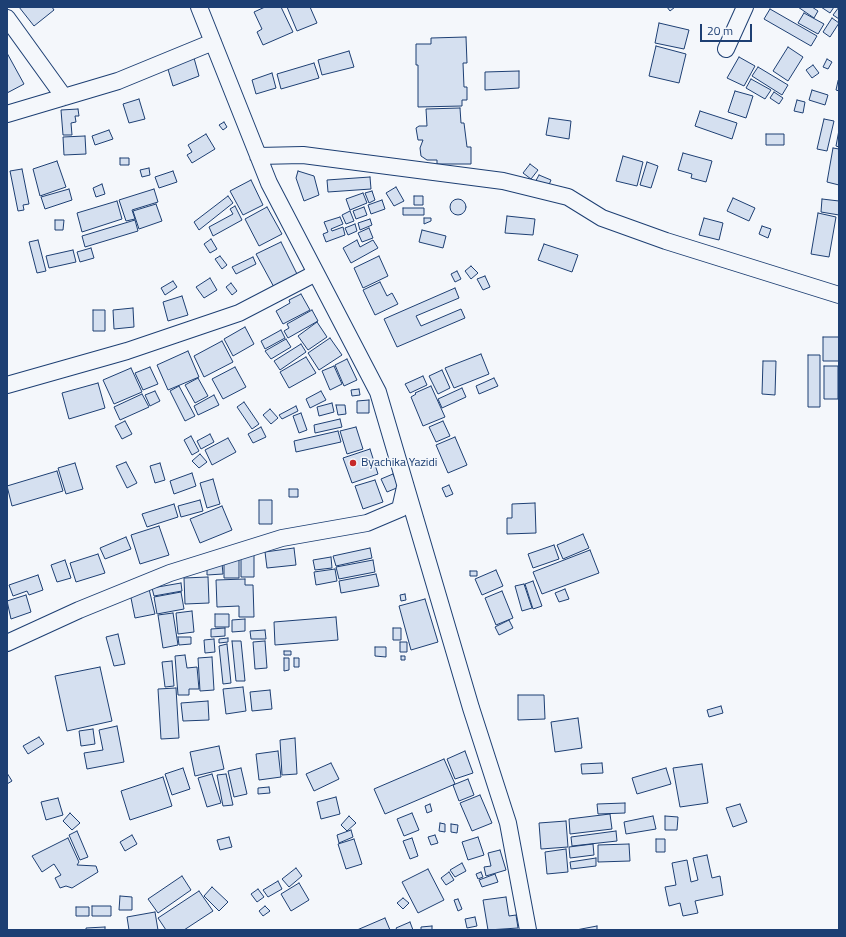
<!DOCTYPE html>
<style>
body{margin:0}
#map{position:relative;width:846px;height:937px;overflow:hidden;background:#f4f7fb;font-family:"Titillium Web",sans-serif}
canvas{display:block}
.frame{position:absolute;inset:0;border:8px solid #1d3f73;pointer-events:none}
.scale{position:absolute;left:700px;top:24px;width:52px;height:18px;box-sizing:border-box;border:2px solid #1d3f73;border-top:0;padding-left:5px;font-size:12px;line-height:14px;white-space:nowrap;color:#1d3f73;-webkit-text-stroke:3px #f4f7fb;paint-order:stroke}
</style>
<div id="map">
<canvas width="846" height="937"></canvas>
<div class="frame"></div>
<div class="scale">20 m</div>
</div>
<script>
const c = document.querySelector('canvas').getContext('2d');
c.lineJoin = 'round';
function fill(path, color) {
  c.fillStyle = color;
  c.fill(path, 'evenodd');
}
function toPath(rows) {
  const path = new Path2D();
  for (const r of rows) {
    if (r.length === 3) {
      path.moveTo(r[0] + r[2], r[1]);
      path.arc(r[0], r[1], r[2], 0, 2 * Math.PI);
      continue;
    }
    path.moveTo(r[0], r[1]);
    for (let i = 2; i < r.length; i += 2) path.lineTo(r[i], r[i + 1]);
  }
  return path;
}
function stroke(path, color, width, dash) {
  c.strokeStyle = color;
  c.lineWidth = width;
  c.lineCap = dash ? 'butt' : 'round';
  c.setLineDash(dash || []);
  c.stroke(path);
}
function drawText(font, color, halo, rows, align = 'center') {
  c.font = font + ' "Titillium Web",sans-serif';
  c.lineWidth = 3;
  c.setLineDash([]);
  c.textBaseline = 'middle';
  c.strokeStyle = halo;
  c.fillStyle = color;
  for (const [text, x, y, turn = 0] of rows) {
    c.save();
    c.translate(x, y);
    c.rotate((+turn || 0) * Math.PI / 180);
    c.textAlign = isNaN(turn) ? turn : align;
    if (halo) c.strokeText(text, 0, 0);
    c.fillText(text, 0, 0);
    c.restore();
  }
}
const building = toPath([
 [19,7,52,7,54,10,34,26,19,7],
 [265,7,281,7,293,32,263,45,257,32,262,29,254,12,265,7],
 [287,7,310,7,317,23,297,31,287,7],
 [667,7,675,7,670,11,667,7],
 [798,7,812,7,818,11,814,18,798,7],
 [821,7,834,7,830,13,821,7],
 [839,7,839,19,833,15,839,7],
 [770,9,817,36,811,46,764,19,770,9],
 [804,13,824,24,818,34,798,23,804,13],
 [832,18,839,23,830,37,823,32,832,18],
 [659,23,689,30,684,49,655,43,659,23],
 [466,37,467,63,463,63,464,87,467,87,467,100,462,100,462,106,418,107,418,65,416,65,416,44,431,44,431,38,466,37],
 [656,46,686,54,679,83,649,76,656,46],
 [788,47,803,57,788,81,773,71,788,47],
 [349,51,354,67,322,75,318,60,349,51],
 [7,53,24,84,7,93,7,53],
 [739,57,755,66,744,86,727,78,739,57],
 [194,58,199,76,173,86,167,66,194,58],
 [827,59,832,62,828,69,823,67,827,59],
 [314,63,319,78,281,89,277,74,314,63],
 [813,65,819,73,812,78,806,70,813,65],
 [758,67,788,85,782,95,752,76,758,67],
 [519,71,519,88,485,90,485,72,519,71],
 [272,73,276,88,256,94,252,80,272,73],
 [751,79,771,90,765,99,746,88,751,79],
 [838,81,839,82,839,91,836,90,838,81],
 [812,90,828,95,825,105,809,100,812,90],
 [735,91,753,96,746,118,728,112,735,91],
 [774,92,783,98,779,104,770,98,774,92],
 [139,99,145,119,129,123,123,104,139,99],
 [797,100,805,102,803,113,794,111,797,100],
 [460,108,461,123,464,123,467,147,471,147,471,164,437,164,437,160,427,160,421,156,420,148,423,140,418,140,416,128,419,126,427,126,426,109,460,108],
 [78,109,79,116,75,116,76,122,71,123,72,135,63,135,61,110,78,109],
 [700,111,737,123,732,139,695,126,700,111],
 [549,118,571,121,569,139,546,135,549,118],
 [824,119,834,121,827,151,817,149,824,119],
 [224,122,227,127,223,130,219,125,224,122],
 [109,130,113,139,95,145,92,136,109,130],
 [839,130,839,147,836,146,839,130],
 [206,134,215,149,192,163,187,155,192,152,188,145,206,134],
 [766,134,784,134,784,145,766,145,766,134],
 [85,136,86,154,64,155,63,137,85,136],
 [833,148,839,149,839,185,827,182,833,148],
 [683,153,712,161,706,182,691,178,692,174,678,170,683,153],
 [623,156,643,162,637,186,616,181,623,156],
 [120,158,129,158,129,165,120,165,120,158],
 [57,161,66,187,40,196,33,169,57,161],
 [647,162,658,166,651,188,640,185,647,162],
 [530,164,538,170,531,179,523,173,530,164],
 [149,168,150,175,142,177,140,170,149,168],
 [22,169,29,204,23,205,24,210,18,211,10,171,22,169],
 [173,171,177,182,159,188,155,177,173,171],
 [298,171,314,176,319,195,304,201,296,178,298,171],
 [539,175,551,180,546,192,533,186,539,175],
 [370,177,371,189,328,192,327,180,370,177],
 [251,180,263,205,243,215,230,191,251,180],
 [102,184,105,194,96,197,93,188,102,184],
 [396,187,404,201,394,206,386,193,396,187],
 [69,189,72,200,45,209,41,197,69,189],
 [154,189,158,202,132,210,135,219,126,221,119,200,154,189],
 [372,191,375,200,369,203,365,193,372,191],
 [363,193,367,203,350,210,346,199,363,193],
 [228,196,233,203,199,230,194,222,228,196],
 [414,196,423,196,423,205,414,205,414,196],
 [733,198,755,208,749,221,727,211,733,198],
 [458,207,8],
 [822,199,839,201,839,215,821,212,822,199],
 [382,200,385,209,371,214,368,205,382,200],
 [117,201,122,219,82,232,77,213,117,201],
 [156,204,162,221,139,229,133,211,156,204],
 [235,206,242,220,213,236,209,227,233,214,230,209,235,206],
 [267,207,282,234,259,246,245,219,267,207],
 [364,207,367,215,356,219,353,211,364,207],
 [403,208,424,208,424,215,403,215,403,208],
 [350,211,354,221,346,224,342,215,350,211],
 [818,213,836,217,829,257,811,254,818,213],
 [507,216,535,219,533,235,505,233,507,216],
 [340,217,343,224,331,229,332,231,343,227,345,235,326,242,323,234,328,232,324,222,340,217],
 [424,218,431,218,431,221,424,224,424,218],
 [704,218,723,223,719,240,699,235,704,218],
 [370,219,372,225,360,230,358,223,370,219],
 [55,220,64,220,63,230,55,230,55,220],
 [135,220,138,231,85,247,82,236,135,220],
 [355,224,357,231,348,235,345,228,355,224],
 [762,226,771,229,768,238,759,234,762,226],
 [369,228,373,238,362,242,358,233,369,228],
 [422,230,446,236,443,248,419,242,422,230],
 [211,239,217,249,210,253,204,244,211,239],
 [38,240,46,271,37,273,29,242,38,240],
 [357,240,360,247,373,240,378,248,351,263,343,248,357,240],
 [281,242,299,278,275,289,256,254,281,242],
 [544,244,578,255,572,272,538,260,544,244],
 [91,248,94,258,80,262,77,252,91,248],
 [73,250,76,262,49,268,46,256,73,250],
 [220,256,227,265,222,269,215,259,220,256],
 [379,256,388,276,363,288,354,268,379,256],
 [253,257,256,264,236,274,232,267,253,257],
 [471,266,478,273,471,279,465,271,471,266],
 [457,271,461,279,455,282,451,274,457,271],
 [485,276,490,287,483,290,477,279,485,276],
 [210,278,217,290,204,298,196,287,210,278],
 [173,281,177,287,165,295,161,288,173,281],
 [380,282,387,296,392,293,398,304,375,315,363,290,380,282],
 [231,283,237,291,232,295,226,287,231,283],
 [455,288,459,298,416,316,421,326,461,309,465,318,397,347,384,319,455,288],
 [301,294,310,310,283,324,276,311,290,303,289,300,301,294],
 [182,296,188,315,168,321,163,302,182,296],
 [133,308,134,327,114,329,113,310,133,308],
 [93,310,105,310,105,331,93,331,93,310],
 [312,310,318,321,288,338,284,331,289,328,287,324,312,310],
 [317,322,327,337,308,350,298,336,317,322],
 [245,327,254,344,233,356,224,339,245,327],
 [281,330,285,338,265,349,261,341,281,330],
 [823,337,839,337,839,361,823,361,823,337],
 [330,338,342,355,319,370,308,353,330,338],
 [286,339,291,347,271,359,265,351,286,339],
 [222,341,233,362,204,377,194,356,222,341],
 [301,344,306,352,280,370,274,361,301,344],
 [188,351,199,377,168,390,157,365,188,351],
 [481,354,489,374,454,388,445,368,481,354],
 [808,355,820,355,820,407,808,407,808,355],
 [306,357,316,373,289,388,280,372,306,357],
 [347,359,357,380,344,386,335,365,347,359],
 [763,361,776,361,775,395,762,394,763,361],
 [334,366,342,384,330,390,322,371,334,366],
 [824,366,838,366,838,399,824,399,824,366],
 [150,367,158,384,143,390,135,373,150,367],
 [235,367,246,387,223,399,212,379,235,367],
 [131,368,142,392,114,404,103,380,131,368],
 [442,370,450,388,438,394,429,376,442,370],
 [423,376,427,385,410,393,405,384,423,376],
 [198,378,208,396,195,403,185,385,198,378],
 [494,378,498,386,479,394,476,386,494,378],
 [98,383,105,408,69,419,62,393,98,383],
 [179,386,195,416,185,421,170,391,179,386],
 [431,386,445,417,423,426,411,397,416,394,415,393,431,386],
 [462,388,466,397,442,408,438,399,462,388],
 [359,389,360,395,352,396,351,390,359,389],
 [155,391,160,401,150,406,145,395,155,391],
 [321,391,326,400,310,408,306,399,321,391],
 [142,394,149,407,120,420,114,407,142,394],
 [214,395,219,405,198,415,194,406,214,395],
 [369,400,369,413,357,413,357,401,369,400],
 [244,402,259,424,252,429,237,407,244,402],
 [332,403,334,412,319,416,317,407,332,403],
 [336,405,345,405,346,414,338,415,336,405],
 [296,406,298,411,282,419,279,415,296,406],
 [270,409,278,418,271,424,263,415,270,409],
 [301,413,307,430,299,433,293,416,301,413],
 [340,419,342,427,315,433,314,425,340,419],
 [125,421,132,434,122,439,115,426,125,421],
 [443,421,450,436,436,442,429,427,443,421],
 [261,427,266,437,253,443,248,434,261,427],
 [356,427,363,449,347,454,340,431,356,427],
 [338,431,341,442,296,452,294,441,338,431],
 [210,434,214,442,201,449,197,441,210,434],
 [191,436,199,451,192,455,184,440,191,436],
 [455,437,467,465,448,473,436,445,455,437],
 [228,438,236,452,212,465,205,450,228,438],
 [370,449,378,474,352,483,343,458,370,449],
 [200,454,207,462,199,468,192,461,200,454],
 [126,462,137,483,127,488,116,466,126,462],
 [75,463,83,489,66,494,58,468,75,463],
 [160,463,165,480,155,483,150,466,160,463],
 [57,471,63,491,12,506,7,486,57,471],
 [192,473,196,486,174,494,170,481,192,473],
 [393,474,399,487,387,492,381,479,393,474],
 [213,479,220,504,207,508,200,483,213,479],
 [375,480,383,502,363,509,355,486,375,480],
 [449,485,453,494,446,497,442,488,449,485],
 [289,489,298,489,298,497,289,497,289,489],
 [200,500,203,511,181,517,178,506,200,500],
 [259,500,272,500,272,524,259,524,259,500],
 [535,503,536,533,507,534,507,518,512,518,512,504,535,503],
 [174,504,178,517,147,527,142,514,174,504],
 [222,506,232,530,200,543,190,519,222,506],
 [159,526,169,555,140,564,131,535,159,526],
 [583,534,589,548,563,559,557,545,583,534],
 [126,537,131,549,105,559,100,548,126,537],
 [554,545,559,559,533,568,528,554,554,545],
 [294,548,296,565,267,568,265,552,294,548],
 [370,548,372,558,336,566,333,556,370,548],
 [590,550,599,573,542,594,533,572,590,550],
 [98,554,105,573,76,582,70,563,98,554],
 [254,554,254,577,241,577,241,555,254,554],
 [331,557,332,568,315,570,313,560,331,557],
 [224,559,239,559,239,578,224,578,224,559],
 [65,560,71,578,57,582,51,565,65,560],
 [373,560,375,572,339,579,336,567,373,560],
 [222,563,223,574,207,575,207,565,222,563],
 [335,569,337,581,316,585,314,572,335,569],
 [496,570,503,586,482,595,475,579,496,570],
 [470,571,477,571,477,576,470,576,470,571],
 [376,574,379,586,341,593,339,581,376,574],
 [38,575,43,590,29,595,27,591,13,596,9,585,38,575],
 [208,577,209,603,185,604,184,578,208,577],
 [245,579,245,585,253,585,254,617,239,617,239,606,217,607,216,580,245,579],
 [533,581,542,606,533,609,525,584,533,581],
 [181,583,182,591,154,596,152,588,181,583],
 [524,584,532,608,522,611,515,586,524,584],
 [149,589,155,614,135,618,130,593,149,589],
 [565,589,569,599,559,602,555,593,565,589],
 [502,591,513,618,496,625,485,598,502,591],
 [181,592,184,609,157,614,154,597,181,592],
 [405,594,406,600,401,601,400,595,405,594],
 [26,595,31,612,11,619,7,601,26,595],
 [425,599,438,642,411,650,399,606,425,599],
 [192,611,194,632,178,634,176,613,192,611],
 [173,613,178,645,163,648,158,615,173,613],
 [215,614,229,614,229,627,215,627,215,614],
 [336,617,338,640,275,645,274,622,336,617],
 [245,619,245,631,232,632,232,620,245,619],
 [509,620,513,628,499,635,495,627,509,620],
 [225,628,225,636,211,637,211,629,225,628],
 [393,628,401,628,401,640,393,640,393,628],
 [265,630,266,639,251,639,250,631,265,630],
 [118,634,125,664,114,666,106,637,118,634],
 [178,637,191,637,191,644,179,645,178,637],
 [228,638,228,642,219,643,219,639,228,638],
 [214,639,215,652,205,653,204,640,214,639],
 [232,641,241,641,245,681,236,681,232,641],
 [265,641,267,668,255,669,253,642,265,641],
 [400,642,407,642,407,652,400,652,400,642],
 [227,644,231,683,223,684,219,646,227,644],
 [375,647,386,647,386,657,375,656,375,647],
 [284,651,291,651,291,655,284,655,284,651],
 [185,655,187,668,197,667,199,689,189,689,189,695,178,695,175,656,185,655],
 [401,656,405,656,405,660,401,660,401,656],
 [212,657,214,690,200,691,198,658,212,657],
 [284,658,289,658,289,670,284,671,284,658],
 [294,658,299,658,299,667,294,667,294,658],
 [172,661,174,686,165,687,162,662,172,661],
 [100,667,112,721,67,731,55,676,100,667],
 [243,687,246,711,226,714,223,689,243,687],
 [176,688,179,738,161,739,158,689,176,688],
 [270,690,272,709,252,711,250,692,270,690],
 [518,695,544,695,545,719,518,720,518,695],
 [208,701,209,720,183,721,181,703,208,701],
 [721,706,723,713,709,717,707,710,721,706],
 [578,718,582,748,555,752,551,722,578,718],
 [117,726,124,762,87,769,84,753,103,750,99,730,117,726],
 [93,729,95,744,81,746,79,731,93,729],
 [39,737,44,744,28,754,23,746,39,737],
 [295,738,297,774,282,775,280,740,295,738],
 [219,746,224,769,195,776,190,752,219,746],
 [278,751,281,777,259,780,256,754,278,751],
 [465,751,473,773,455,779,447,759,465,751],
 [444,759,455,784,385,814,374,789,444,759],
 [331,763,339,779,314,791,306,774,331,763],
 [602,763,603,773,582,774,581,764,602,763],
 [702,764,708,803,680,807,673,768,702,764],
 [183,768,190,789,172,795,165,774,183,768],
 [241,768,247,794,234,797,228,771,241,768],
 [666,768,671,784,637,794,632,778,666,768],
 [7,773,12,781,7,784,7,773],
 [212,774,221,803,207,807,198,778,212,774],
 [226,774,233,805,223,806,217,775,226,774],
 [163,777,172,806,130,820,121,791,163,777],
 [468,779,474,795,459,801,453,785,468,779],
 [269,787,270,793,258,794,258,788,269,787],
 [480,795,492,823,472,831,460,803,480,795],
 [336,797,340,814,321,819,317,802,336,797],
 [58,798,63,815,46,820,41,802,58,798],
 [625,803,625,813,598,814,597,804,625,803],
 [430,804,432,811,427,813,425,806,430,804],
 [740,804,747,822,733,827,726,808,740,804],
 [70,813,80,823,72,830,63,821,70,813],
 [412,813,419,830,404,836,397,819,412,813],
 [610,814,612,829,570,834,569,819,610,814],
 [349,816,356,823,347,831,341,825,349,816],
 [653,816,656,829,626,834,624,822,653,816],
 [665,816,678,817,677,830,665,830,665,816],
 [566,821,568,847,541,849,539,823,566,821],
 [440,823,445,824,445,832,439,831,440,823],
 [451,824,458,825,457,833,451,832,451,824],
 [351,830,353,837,339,843,337,835,351,830],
 [77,831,88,857,80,860,69,835,77,831],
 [616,831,617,841,572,846,571,837,616,831],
 [132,835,137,844,125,851,120,842,132,835],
 [435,835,438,843,431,845,428,837,435,835],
 [229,837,232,847,220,850,217,840,229,837],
 [478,837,484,855,468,860,462,842,478,837],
 [68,838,79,862,77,865,96,866,98,872,72,888,66,886,60,888,55,878,61,875,54,864,42,872,32,856,68,838],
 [412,838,418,856,410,859,403,841,412,838],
 [354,839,362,864,346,869,338,844,354,839],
 [656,839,665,839,665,852,656,852,656,839],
 [593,844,594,855,570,858,569,847,593,844],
 [629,844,630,861,598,862,598,845,629,844],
 [566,849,568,872,547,874,545,852,566,849],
 [500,850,506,870,486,876,484,867,491,866,488,853,500,850],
 [707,855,712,878,720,876,723,895,695,901,698,913,683,916,680,903,669,906,665,887,676,885,672,863,687,860,691,882,698,880,693,858,707,855],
 [596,858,596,866,571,869,570,862,596,858],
 [462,863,466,871,455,877,450,870,462,863],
 [296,868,302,876,289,887,282,879,296,868],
 [428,869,444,900,418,913,402,882,428,869],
 [449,872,454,880,446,885,441,878,449,872],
 [481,872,483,877,478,879,476,874,481,872],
 [495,874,498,882,482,887,479,880,495,874],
 [182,876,191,890,158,913,148,899,182,876],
 [278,881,282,889,268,897,263,890,278,881],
 [299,883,309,900,291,911,281,894,299,883],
 [212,887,228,902,219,911,204,896,212,887],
 [258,889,264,897,257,902,251,894,258,889],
 [199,891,213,911,184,930,166,930,158,918,199,891],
 [120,896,132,897,132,910,119,910,120,896],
 [506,897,509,916,516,915,518,928,488,930,483,900,506,897],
 [403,898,409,903,403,909,397,903,403,898],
 [458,899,462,909,458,911,454,900,458,899],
 [92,906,111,906,111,916,92,916,92,906],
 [265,906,270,911,263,916,259,911,265,906],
 [76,907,89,907,89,916,76,916,76,907],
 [155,912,158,930,129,930,127,917,155,912],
 [475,917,477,926,467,928,465,919,475,917],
 [385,918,390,930,357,930,385,918],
 [410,922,413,930,397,930,396,928,410,922],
 [432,926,432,930,421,930,421,927,432,926],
 [597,926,597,930,576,930,597,926],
 [105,927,105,930,86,930,86,928,105,927]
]);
fill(building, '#d5e0f0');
stroke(building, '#1d3f73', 1);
const street = toPath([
 [199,7,269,183,378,392,471,708,508,823,528,930],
 [7,18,64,97],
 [726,49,745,7],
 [7,114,118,81,213,42],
 [258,156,303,155,503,181,568,197,602,218,666,241,839,295],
 [7,385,127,351,239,313,316,273],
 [7,643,79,610,170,573,282,538,367,523,400,509,405,487]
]);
stroke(street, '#1d3f73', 18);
stroke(street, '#f4f7fb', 16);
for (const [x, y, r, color] of [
 [353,463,4,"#c62828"]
]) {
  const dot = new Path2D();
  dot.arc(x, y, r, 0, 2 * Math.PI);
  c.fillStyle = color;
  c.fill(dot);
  stroke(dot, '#f4f7fb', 1.5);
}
drawText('12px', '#1d3f73', '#f4f7fb', [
 ["Byachika Yazidi",361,463]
], 'left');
</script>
